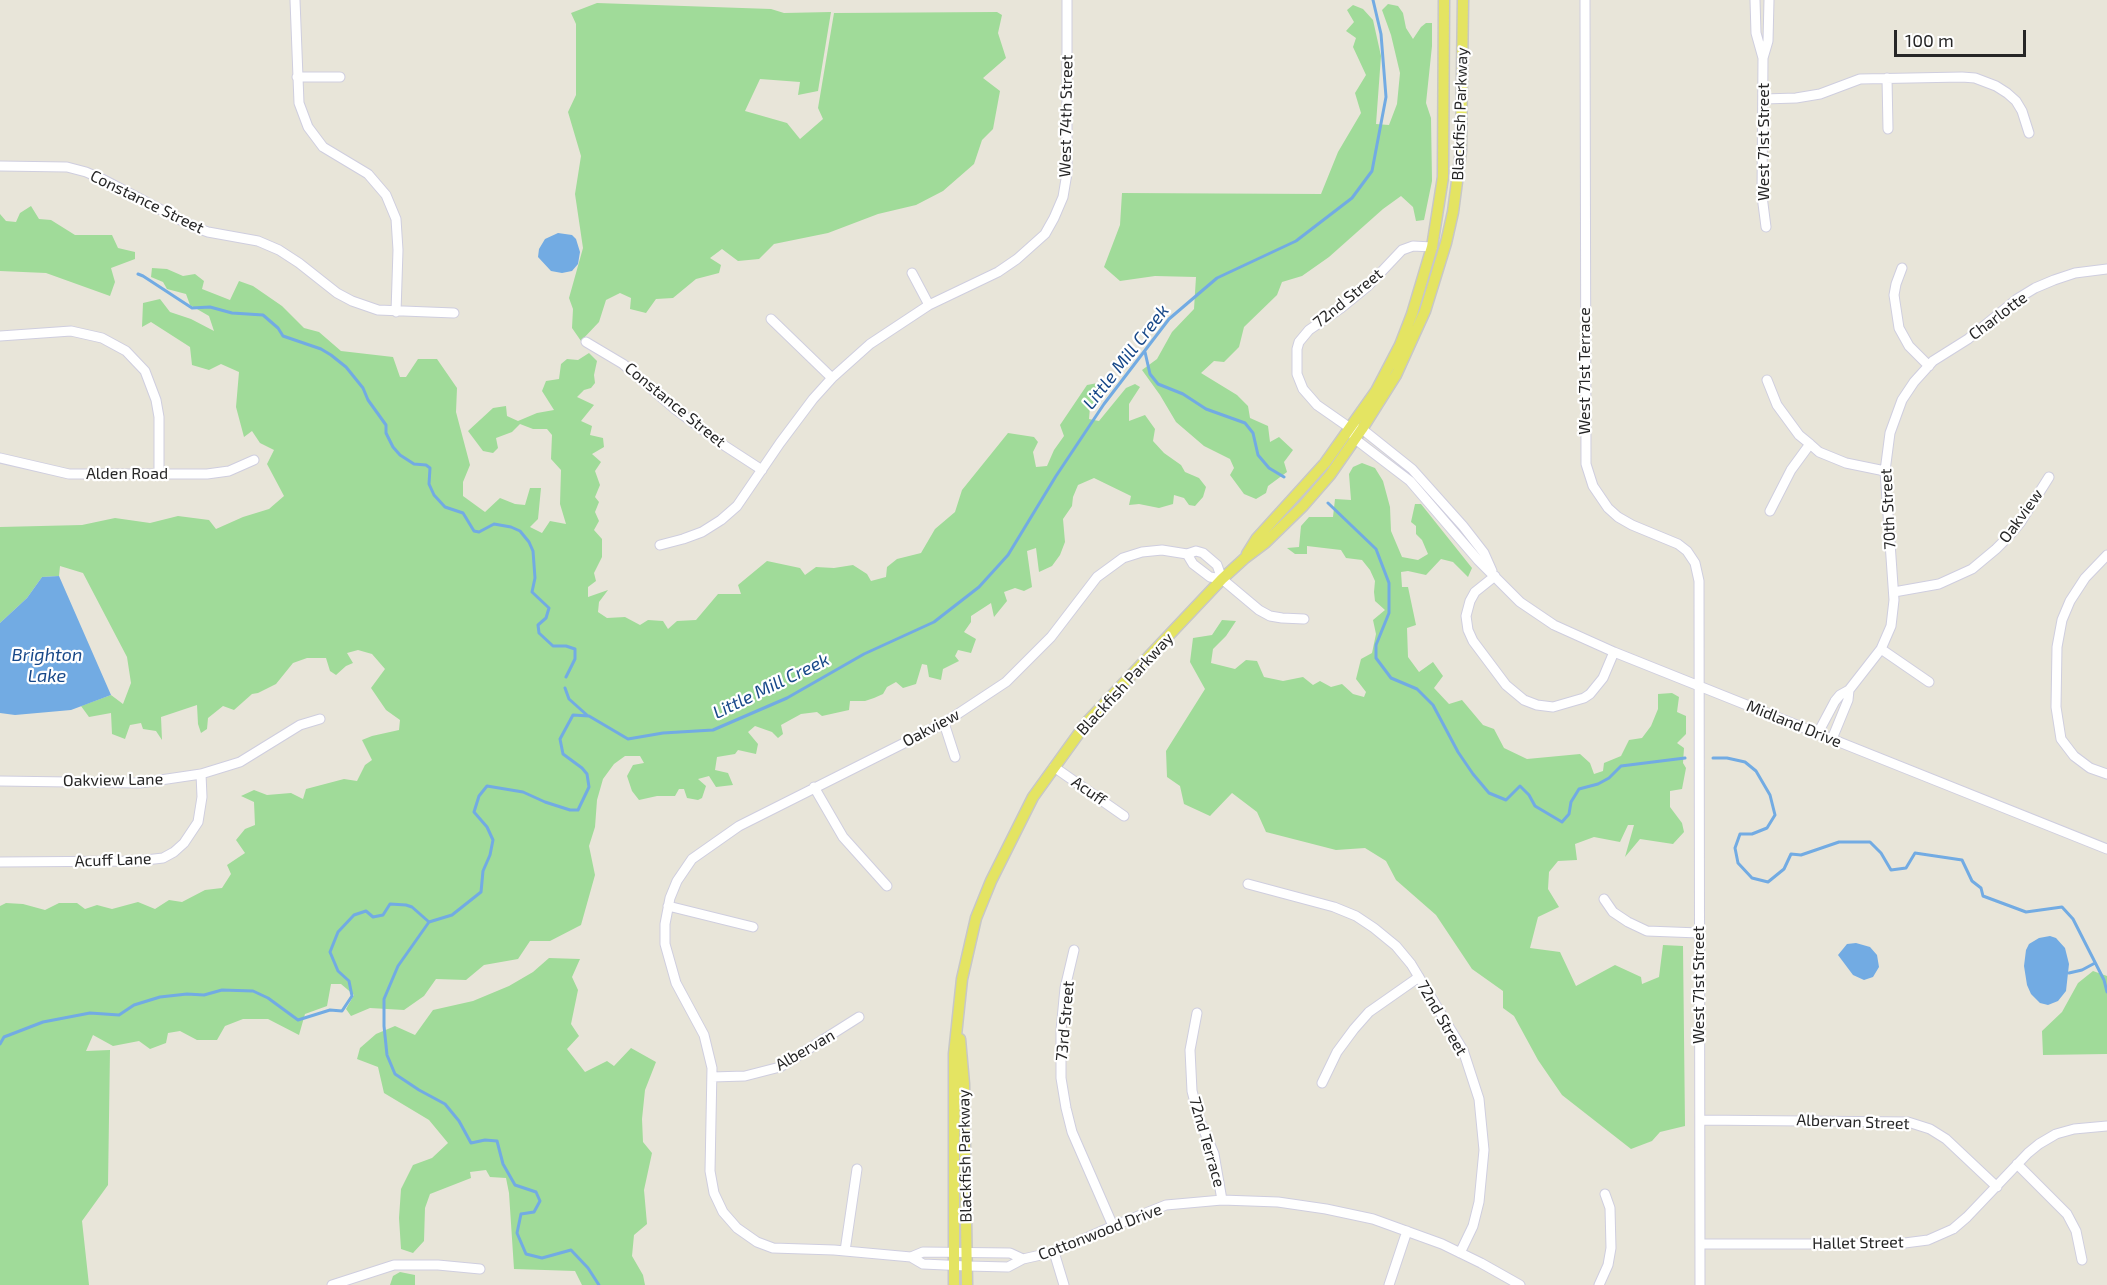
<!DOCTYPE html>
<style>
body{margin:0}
#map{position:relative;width:2107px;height:1285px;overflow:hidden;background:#e8e5d9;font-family:"Exo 2",sans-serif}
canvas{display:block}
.scale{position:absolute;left:1894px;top:30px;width:132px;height:27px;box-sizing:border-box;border:3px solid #262626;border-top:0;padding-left:8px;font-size:18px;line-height:21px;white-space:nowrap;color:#262626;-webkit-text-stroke:4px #fff;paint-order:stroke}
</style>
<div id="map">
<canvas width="2107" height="1285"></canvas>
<div class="scale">100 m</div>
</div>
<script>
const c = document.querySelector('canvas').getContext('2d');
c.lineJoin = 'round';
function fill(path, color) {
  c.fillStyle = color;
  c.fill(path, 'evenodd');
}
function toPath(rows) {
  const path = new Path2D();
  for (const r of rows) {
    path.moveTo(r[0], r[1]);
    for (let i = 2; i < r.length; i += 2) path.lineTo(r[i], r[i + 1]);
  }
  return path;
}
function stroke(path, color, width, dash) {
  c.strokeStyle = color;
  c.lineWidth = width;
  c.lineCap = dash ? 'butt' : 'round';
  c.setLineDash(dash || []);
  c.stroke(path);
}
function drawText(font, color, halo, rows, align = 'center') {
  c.font = font + ' "Exo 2",sans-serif';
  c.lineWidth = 4.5;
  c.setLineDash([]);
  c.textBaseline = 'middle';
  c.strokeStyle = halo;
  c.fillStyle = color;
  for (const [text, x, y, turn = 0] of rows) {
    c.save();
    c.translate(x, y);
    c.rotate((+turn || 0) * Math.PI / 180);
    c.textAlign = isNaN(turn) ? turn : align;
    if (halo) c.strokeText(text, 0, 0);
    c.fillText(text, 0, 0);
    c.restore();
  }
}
fill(toPath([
 [597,3,771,9,784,13,831,12,818,91,798,95,800,82,760,79,745,111,787,123,800,139,823,119,818,108,834,13,997,12,1002,15,998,33,1006,58,983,78,1000,91,993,129,982,140,974,164,943,191,916,205,878,214,828,233,774,244,759,259,738,261,722,249,710,258,721,265,719,273,696,279,673,298,656,299,646,313,630,309,631,298,620,293,606,300,599,322,581,341,572,328,573,309,569,298,583,248,575,194,581,156,568,112,576,95,576,24,571,13],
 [1388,4,1398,6,1403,13,1406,28,1413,39,1421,27,1426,23,1432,23,1432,46,1426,103,1431,118,1432,181,1424,220,1416,221,1413,207,1401,196,1383,209,1329,257,1302,276,1282,282,1277,295,1244,327,1239,347,1224,362,1214,361,1201,373,1237,395,1248,406,1250,418,1268,426,1270,442,1279,437,1293,450,1284,462,1287,472,1268,486,1266,493,1256,499,1244,494,1230,475,1234,468,1230,459,1204,446,1176,422,1160,395,1142,370,1157,359,1172,332,1194,309,1196,277,1155,276,1120,281,1104,267,1120,225,1122,193,1321,194,1338,152,1361,113,1355,93,1366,75,1353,47,1356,38,1346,31,1354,22,1347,10,1353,5,1363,9,1373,20,1381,56,1376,124,1389,125,1397,104,1400,73,1391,35,1382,10],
 [31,206,39,219,51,220,75,235,112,235,118,248,135,252,135,259,111,268,115,282,110,296,46,273,0,271,0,214,6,221,16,222,20,213],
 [152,268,167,269,183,276,195,274,204,281,202,289,230,300,239,281,253,286,282,306,304,328,319,332,341,351,393,357,400,377,406,377,418,359,437,359,457,388,456,412,470,465,463,482,463,496,485,512,500,498,515,504,525,505,530,488,541,488,538,519,530,527,542,533,550,521,566,524,560,504,561,470,551,459,552,435,547,429,533,429,520,424,512,432,496,438,498,448,493,453,483,451,468,431,493,408,506,406,507,416,518,421,537,413,554,410,542,391,546,381,559,379,561,364,567,359,578,360,589,353,597,361,594,375,595,383,591,388,584,390,577,397,594,405,581,421,592,426,590,435,603,438,604,447,592,454,601,462,595,471,600,485,595,497,599,502,595,512,599,521,594,530,602,539,602,557,594,573,596,581,588,587,588,597,608,590,599,602,598,612,607,618,625,617,640,625,648,620,663,621,668,629,677,621,696,620,718,594,741,594,738,585,767,561,800,568,805,575,816,567,834,568,853,565,867,574,871,581,886,577,887,567,897,559,921,553,935,529,955,512,962,490,1008,433,1034,437,1038,442,1033,452,1036,467,1047,466,1054,450,1064,436,1060,425,1087,385,1103,382,1112,375,1117,376,1090,407,1089,419,1099,421,1126,388,1135,384,1140,387,1129,404,1129,421,1145,415,1155,429,1153,441,1164,453,1181,465,1185,472,1199,478,1206,487,1203,497,1195,506,1189,505,1184,498,1174,495,1173,504,1159,508,1139,504,1129,505,1131,496,1094,478,1078,485,1073,497,1072,506,1063,519,1065,542,1060,555,1052,566,1039,572,1036,548,1027,551,1032,587,1024,591,1015,588,1004,592,1007,601,994,617,991,603,971,616,971,622,964,632,976,639,971,653,958,650,955,656,959,661,943,669,941,680,929,677,927,665,922,664,916,684,903,688,896,682,887,687,883,694,874,698,865,701,850,701,849,710,822,716,817,712,801,714,781,725,783,734,778,738,772,732,755,726,748,732,758,744,756,754,738,750,735,754,717,757,715,770,728,773,733,785,716,787,709,776,698,779,706,786,702,798,698,800,687,798,684,789,679,789,675,796,657,796,639,800,632,791,627,776,633,765,644,763,640,756,625,756,614,764,603,779,597,800,595,827,589,846,595,875,581,925,550,941,530,941,518,959,484,965,466,980,436,979,424,996,404,1010,370,1008,351,1016,346,1009,354,995,341,984,331,984,327,1006,305,1014,299,1035,268,1019,243,1019,225,1026,217,1040,197,1040,180,1031,168,1033,166,1043,150,1049,139,1041,113,1046,93,1035,86,1051,110,1050,108,1185,82,1221,89,1285,0,1285,0,906,6,903,23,904,45,910,59,903,77,903,85,909,97,905,112,909,138,902,155,909,169,900,182,902,205,890,222,888,231,874,227,865,245,853,236,840,245,829,255,825,254,802,241,796,254,790,267,795,291,793,303,799,306,789,344,779,357,781,365,765,372,760,362,740,372,736,399,730,400,720,386,710,371,688,385,669,372,654,358,650,347,653,353,663,346,666,336,675,330,671,326,658,307,658,293,663,276,684,258,693,252,694,234,710,223,706,208,718,207,729,201,733,198,724,197,705,161,717,162,740,156,731,143,729,141,723,130,725,125,739,112,734,111,713,89,717,81,706,111,695,123,704,131,683,127,657,83,573,60,566,59,576,42,577,27,598,0,623,0,527,82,525,115,518,150,523,178,516,209,520,216,529,243,517,269,509,284,496,267,464,274,450,260,443,252,431,244,437,236,407,239,372,221,364,209,370,192,365,190,347,151,322,142,327,143,303,160,299,170,312,191,319,214,331,209,316,190,305,186,294,167,289,163,282,151,277],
 [1362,463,1375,468,1383,481,1390,507,1391,531,1402,557,1418,560,1428,554,1422,540,1416,534,1416,526,1411,522,1415,504,1421,504,1472,568,1468,577,1453,562,1441,559,1426,575,1408,571,1401,572,1402,587,1408,587,1416,625,1407,628,1408,657,1419,672,1433,662,1443,676,1434,688,1449,704,1462,700,1483,725,1494,729,1504,748,1527,759,1580,754,1590,763,1594,774,1603,771,1604,763,1621,756,1629,740,1642,738,1651,726,1658,709,1658,694,1672,693,1679,697,1677,712,1686,716,1686,734,1677,743,1684,748,1683,763,1686,768,1682,789,1670,791,1670,807,1682,823,1684,832,1673,844,1640,839,1625,857,1634,825,1628,825,1620,842,1594,837,1575,844,1577,860,1558,861,1549,872,1548,889,1559,907,1538,917,1530,948,1560,952,1576,986,1615,965,1641,977,1642,984,1659,977,1663,945,1683,946,1685,1126,1660,1132,1652,1141,1631,1149,1562,1095,1538,1060,1514,1016,1503,1008,1503,991,1472,969,1436,915,1396,880,1386,861,1365,848,1336,850,1266,832,1257,812,1232,793,1210,816,1184,804,1180,786,1167,777,1166,751,1205,689,1190,662,1193,638,1212,635,1222,620,1236,621,1226,636,1213,649,1211,663,1235,669,1246,660,1257,661,1264,677,1283,681,1303,677,1313,685,1320,681,1331,687,1342,684,1353,694,1364,697,1366,692,1356,679,1361,659,1372,653,1376,634,1373,620,1385,610,1375,601,1374,592,1375,581,1370,570,1362,560,1346,558,1341,550,1307,546,1307,554,1295,554,1287,548,1299,547,1301,526,1309,517,1333,517,1335,499,1351,500,1349,474,1353,467],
 [549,958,580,959,572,977,578,990,571,1024,579,1036,567,1049,585,1072,607,1061,614,1066,631,1048,656,1062,645,1090,642,1119,643,1142,652,1153,644,1190,647,1224,634,1235,632,1256,643,1275,645,1285,582,1285,575,1271,514,1269,509,1193,506,1178,490,1177,486,1170,470,1172,471,1178,430,1194,425,1208,424,1241,413,1253,401,1249,399,1218,401,1189,413,1165,432,1158,448,1143,429,1120,384,1093,378,1067,357,1059,360,1048,376,1034,395,1026,415,1035,433,1010,473,1001,509,986,533,972],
 [2093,971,2107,976,2107,1054,2043,1055,2042,1031,2062,1012,2078,983],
 [400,1272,415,1275,415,1285,390,1285,393,1276]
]), '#a0db99');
fill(toPath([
 [558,233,572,235,576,239,580,252,578,264,572,271,562,273,551,271,538,257,539,249,545,239],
 [59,576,111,695,71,710,15,715,0,713,0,623,27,598,42,577],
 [2050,936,2056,938,2065,948,2069,964,2066,991,2058,1001,2048,1005,2040,1003,2031,994,2027,985,2024,966,2026,950,2029,944,2039,938],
 [1856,943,1870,947,1877,955,1879,967,1873,977,1864,980,1853,975,1838,955,1847,944]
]), '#72abe3');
stroke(toPath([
 [138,274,143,276,192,308,210,307,232,313,263,315,278,328,283,336,321,349,331,355,346,367,363,388,368,400,386,425,386,433,393,447,400,455,414,464,426,465,430,468,429,484,434,495,445,507,463,513,474,531,479,532,494,524,511,527,520,531,529,542,533,551,535,578,532,592,549,608,546,618,538,625,539,633,553,646,566,646,575,649,575,659,566,677],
 [1145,352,1150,374,1158,384,1183,394,1206,409,1245,423,1253,433,1258,455,1269,468,1284,477],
 [1328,503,1376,549,1389,583,1389,613,1376,645,1376,658,1391,678,1417,689,1433,705,1458,752,1473,774,1489,793,1506,800,1520,786,1529,795,1535,806,1562,822,1569,814,1571,802,1579,789,1598,784,1609,778,1621,766,1685,758],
 [565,688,569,699,588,716],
 [1713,758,1727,758,1745,762,1756,771,1770,795,1775,815,1767,828,1752,834,1740,834,1735,848,1738,863,1752,878,1768,882,1784,869,1791,854,1801,855,1839,842,1870,842,1881,853,1891,870,1906,868,1915,853,1962,860,1972,881,1981,888,1983,896,2026,912,2062,907,2073,919,2104,980,2107,992],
 [429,922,398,966,384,999,384,1026,387,1055,395,1074,419,1090,445,1104,459,1121,471,1143,485,1140,497,1141,503,1164,515,1185,536,1192,540,1201,534,1212,521,1214,517,1233,526,1254,542,1258,571,1250,588,1268,599,1285],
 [2069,973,2082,970,2095,963],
 [0,1044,4,1037,43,1022,90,1013,119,1015,134,1005,160,997,187,994,204,995,222,990,253,991,268,998,298,1020,330,1010,342,1011,352,996,349,981,338,971,330,952,338,932,354,915,366,911,373,917,383,915,390,904,406,905,412,907,429,922,452,915,481,892,483,871,490,855,493,840,487,827,474,812,479,796,487,786,523,792,545,802,570,810,578,810,589,787,587,774,582,768,563,754,560,739,573,715,589,716,628,739,663,733,713,730,787,698,864,654,934,622,979,587,1008,555,1056,476,1104,404,1169,319,1217,278,1296,241,1352,198,1372,171,1386,97,1381,34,1373,0]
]), '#72abe3', 3);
const minor = toPath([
 [295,0,299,103,308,127,323,147,368,174,386,195,396,219,398,250,396,312],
 [1585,0,1586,464,1593,486,1608,508,1618,517,1632,525,1678,544,1687,551,1695,563,1699,581,1700,1285],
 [1755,0,1756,33,1763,58,1762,196,1766,227],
 [1763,58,1768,41,1769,0],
 [297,77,340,77],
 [1887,78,1888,129],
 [1764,99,1796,98,1820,94,1860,79,1962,77,1975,78,1996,86,2007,93,2016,101,2022,111,2029,133],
 [0,166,67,167,86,172,102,179,194,227,208,232,258,241,279,250,299,263,337,293,352,301,378,310,454,313],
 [1432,247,1413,246,1402,250,1368,286,1341,308,1309,330,1299,342,1297,349,1297,374,1303,389,1317,405,1350,428,1362,429,1412,469,1463,526,1484,553,1492,571],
 [1902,268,1896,284,1894,295,1899,328,1909,346,1929,366],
 [912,273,929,305],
 [771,319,832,378],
 [0,336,71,331,102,338,126,351,145,371,156,400,159,417,159,474],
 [586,342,623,364,675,409,722,444,762,470],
 [1767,380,1777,405,1799,435,1810,444,1819,452,1846,463,1885,471],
 [1350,428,1355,439,1410,481,1478,560,1520,602,1554,625,1614,652,2107,849],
 [0,458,69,474,207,474,229,471,254,460],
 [1770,511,1791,470,1810,444],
 [660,545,683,539,702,532,721,520,737,506,780,443,813,399,832,378,870,344,929,305,998,272,1017,259,1045,234,1054,218,1063,197,1067,173,1067,0],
 [1187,554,1193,564,1210,577,1222,579],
 [2107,555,2085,578,2070,601,2062,620,2057,647,2056,707,2061,739,2074,756,2090,768,2107,774],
 [1495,576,1475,592,1470,601,1466,616,1468,630,1473,641,1506,685,1524,700,1537,705,1553,707,1584,698,1590,694,1603,678,1614,652],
 [1894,592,1939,584,1972,569,1996,549,2009,536,2020,523,2049,477],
 [1304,619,1282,618,1270,616,1259,610,1222,579,1217,565,1203,553,1196,551,1187,554,1162,550,1142,552,1123,558,1097,577,1051,637,1006,682,944,723,739,826,692,859,677,881,670,898,665,924,665,944,676,983,704,1035,712,1068,710,1171,714,1193,723,1212,737,1228,757,1242,773,1248,834,1250,911,1257,923,1264,967,1266,1008,1267,1023,1259,1054,1252,1113,1226,1166,1205,1222,1200,1278,1202,1326,1209,1373,1219,1442,1244,1481,1263,1520,1285],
 [1881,649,1929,682],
 [944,723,955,757],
 [1818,733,1835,701,1840,695,1849,690,1881,649,1891,626,1894,600,1885,471,1890,433,1902,400,1914,382,1933,361,1968,339,2017,299,2035,288,2054,280,2075,273,2107,269],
 [1832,739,1848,700,1849,690],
 [1054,767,1124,816],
 [0,781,140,783,201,774,240,762,300,725,320,719],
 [814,787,843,837,887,886],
 [0,862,137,861,163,858,174,852,184,843,198,822,202,797,201,774],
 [1248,884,1334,907,1356,916,1374,928,1396,946,1411,964,1463,1050,1479,1099,1484,1150,1479,1202,1473,1226,1460,1253],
 [1604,899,1613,912,1628,922,1647,931,1699,933],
 [668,906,753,927],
 [1074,950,1065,988,1061,1030,1061,1078,1066,1108,1072,1132,1113,1226],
 [1197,1013,1190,1050,1192,1091,1200,1121,1214,1154,1222,1200],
 [712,1077,745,1076,780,1067,859,1017],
 [1322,1083,1337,1052,1354,1029,1369,1012,1419,977],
 [1700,1120,1908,1122,1930,1129,1946,1139,1997,1187],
 [2017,1164,2067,1214,2076,1231,2082,1260],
 [1700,1244,1897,1244,1928,1240,1953,1229,1967,1217,2028,1153,2039,1144,2056,1134,2074,1129,2107,1126],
 [845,1251,857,1169],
 [1054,1252,1064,1285],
 [911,1257,923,1252,1010,1253,1023,1259],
 [332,1285,394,1265,438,1265,480,1269],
 [1389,1285,1407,1231],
 [1599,1285,1608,1265,1611,1248,1610,1208,1605,1194]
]);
const major = toPath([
 [1247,554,1257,538,1325,463,1376,391,1400,345,1412,314,1432,247,1443,177,1444,0],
 [960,1039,964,1084,967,1285],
 [954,1285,954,1054,962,979,976,918,991,881,1033,797,1087,722,1222,579,1245,558,1265,543,1303,506,1330,475,1362,429,1396,375,1425,311,1446,243,1453,212,1461,151,1463,0]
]);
stroke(minor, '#cfcedf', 11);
stroke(major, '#c7c7c7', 13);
stroke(minor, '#fff', 9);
stroke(major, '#e4e462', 10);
drawText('16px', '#262626', '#fff', [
 ["Blackfish Parkway",1460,114,-88],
 ["West 74th Street",1066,116,-89],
 ["West 71st Street",1764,142,-90],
 ["Constance Street",147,202,26],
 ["72nd Street",1348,298,-39],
 ["Charlotte",1998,316,-37],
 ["West 71st Terrace",1585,371,-90],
 ["Constance Street",675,405,39],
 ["Alden Road",127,474],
 ["70th Street",1888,509,-93],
 ["Oakview",2021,516,-54],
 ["Blackfish Parkway",1125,684,-47],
 ["Midland Drive",1794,724,22],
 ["Oakview",931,728,-28],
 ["Oakview Lane",113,780,-1],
 ["Acuff",1089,791,35],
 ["Acuff Lane",113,860,-2],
 ["West 71st Street",1699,985,-90],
 ["72nd Street",1442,1018,60],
 ["73rd Street",1065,1021,-85],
 ["Albervan",805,1050,-30],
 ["Albervan Street",1853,1122,2],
 ["72nd Terrace",1207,1142,74],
 ["Blackfish Parkway",965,1156,-91],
 ["Cottonwood Drive",1100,1232,-21],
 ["Hallet Street",1858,1243,-1]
]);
drawText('italic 18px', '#174889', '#fff', [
 ["Little Mill Creek",1126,357,-52],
 ["Brighton",47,655],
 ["Lake",47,676],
 ["Little Mill Creek",771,686,-26]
]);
</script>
